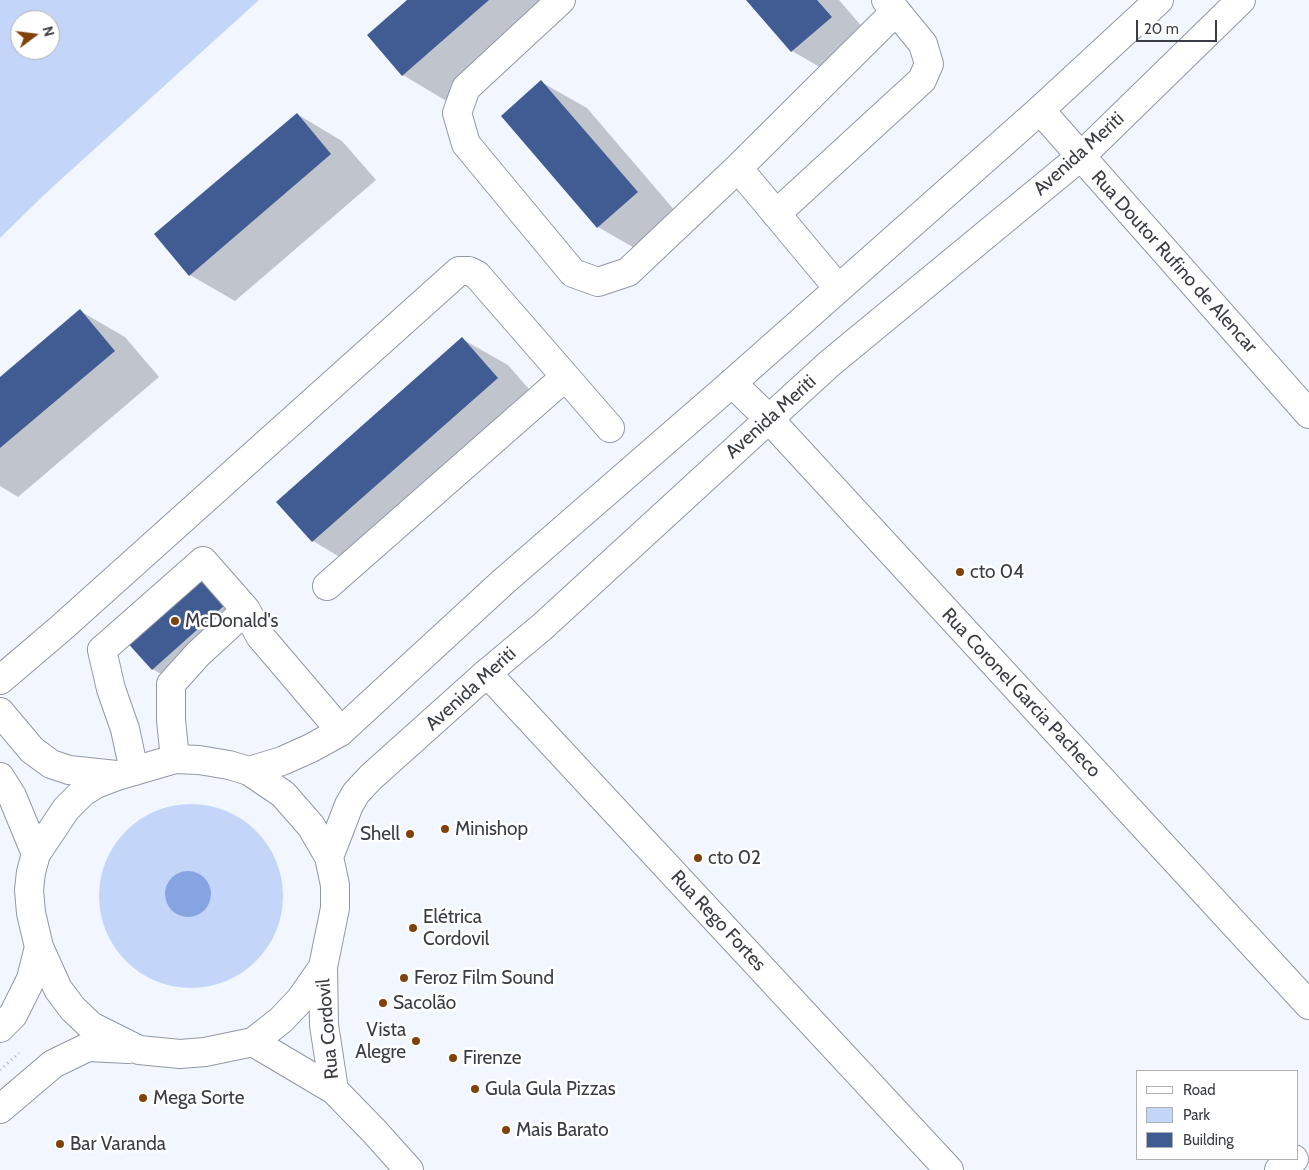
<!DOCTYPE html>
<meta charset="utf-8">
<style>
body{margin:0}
#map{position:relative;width:1309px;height:1170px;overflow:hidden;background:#f1f6ff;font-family:Cabin,sans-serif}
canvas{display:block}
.legend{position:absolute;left:1136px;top:1070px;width:162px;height:90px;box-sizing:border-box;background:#fff;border:1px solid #b0b1b4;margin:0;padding:6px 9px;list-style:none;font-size:15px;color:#3a3d43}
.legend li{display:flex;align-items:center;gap:10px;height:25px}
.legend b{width:25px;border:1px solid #b0b1b4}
.north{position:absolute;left:10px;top:10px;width:50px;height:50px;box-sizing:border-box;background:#fff;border:1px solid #b0b1b4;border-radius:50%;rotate:75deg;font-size:14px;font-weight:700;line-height:20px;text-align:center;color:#3a3d43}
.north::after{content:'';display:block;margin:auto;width:18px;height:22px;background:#824109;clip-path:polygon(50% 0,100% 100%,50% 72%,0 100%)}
.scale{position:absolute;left:1136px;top:20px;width:81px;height:22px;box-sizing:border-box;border:2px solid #3a3d43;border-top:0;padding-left:6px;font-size:15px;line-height:18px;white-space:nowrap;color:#3a3d43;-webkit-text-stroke:4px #fff;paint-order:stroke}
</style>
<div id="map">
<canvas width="1309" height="1170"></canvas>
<ul class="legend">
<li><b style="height:6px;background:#fff"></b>Road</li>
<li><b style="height:14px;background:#c3d5f8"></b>Park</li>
<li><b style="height:14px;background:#415c93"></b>Building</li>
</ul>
<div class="north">N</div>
<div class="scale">20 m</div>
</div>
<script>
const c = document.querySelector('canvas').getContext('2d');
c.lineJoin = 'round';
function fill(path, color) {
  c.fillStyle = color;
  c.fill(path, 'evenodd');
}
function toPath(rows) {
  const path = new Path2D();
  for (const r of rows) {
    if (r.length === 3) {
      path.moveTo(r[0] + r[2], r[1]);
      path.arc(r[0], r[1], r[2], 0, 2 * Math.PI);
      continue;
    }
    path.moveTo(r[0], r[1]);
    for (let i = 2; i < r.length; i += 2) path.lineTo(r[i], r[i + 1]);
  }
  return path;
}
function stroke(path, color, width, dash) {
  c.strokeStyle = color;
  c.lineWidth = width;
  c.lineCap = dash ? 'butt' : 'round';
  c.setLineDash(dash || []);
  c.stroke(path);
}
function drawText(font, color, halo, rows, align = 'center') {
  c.font = font + ' Cabin,sans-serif';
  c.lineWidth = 5;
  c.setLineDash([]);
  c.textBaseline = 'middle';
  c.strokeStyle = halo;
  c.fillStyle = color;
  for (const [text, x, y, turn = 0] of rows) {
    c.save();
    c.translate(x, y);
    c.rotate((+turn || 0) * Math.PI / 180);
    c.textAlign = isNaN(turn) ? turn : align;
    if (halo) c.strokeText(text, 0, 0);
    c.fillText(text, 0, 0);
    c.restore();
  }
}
fill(toPath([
 [0,0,259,0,46,193,0,238],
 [20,20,50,20,50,50,20,50],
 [191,896,92]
]), '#c3d5f8');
fill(toPath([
 [188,894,23]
]), '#85a4e1');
fill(toPath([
 [409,0,552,0,448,102,403,75,369,36],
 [748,0,839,0,876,43,837,77,792,51],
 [541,82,587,108,682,219,643,253,598,227],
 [297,114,342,141,376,180,235,301,190,275],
 [80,311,125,337,159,377,18,497,0,486,0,379],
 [462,339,508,365,542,404,358,568,313,541,278,502],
 [198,574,250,618,177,683,152,669]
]), '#0003');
fill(toPath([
 [407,0,489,0,402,76,367,35],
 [746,0,817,0,832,17,791,52],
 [541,80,638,192,597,228,501,116],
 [297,113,331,154,189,276,154,234],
 [80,309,115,351,0,448,0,377],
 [462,337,498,378,312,542,276,502],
 [198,573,226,604,152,670,124,639]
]), '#415c93');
const minor = toPath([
 [561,0,466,88,457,113,466,144,573,273,598,282,628,272,738,168,896,11,886,0],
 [1040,110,1309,414],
 [738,168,838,288],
 [776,214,922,80,929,64,923,44,896,11],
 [732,383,769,419,1309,1005],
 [327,586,565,377],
 [487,673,949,1170],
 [0,680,60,629,459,271,469,271,477,275,610,428],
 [175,759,171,720,171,684,198,654,246,610,260,636,329,717,340,732],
 [134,771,125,729,111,689,102,650,203,561,246,610],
 [1279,1170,1294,1159]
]);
const major = toPath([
 [0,712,32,750,51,764,69,770,116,775],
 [175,759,199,760,229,765,249,771,283,794,311,826,329,857,335,885,335,908,323,967,300,1000,281,1020,253,1042,205,1052,180,1054,139,1050,91,1026,73,1009,58,989,39,947,31,913,29,890,31,872,36,854,66,809,83,792,96,784,120,775,175,759],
 [249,771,282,761,311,748,340,732,503,582,732,383,1040,110,1159,0],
 [0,777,12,796,36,854],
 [329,857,349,805,356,793,371,777,487,673,542,627,829,364,1080,157,1241,0],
 [323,967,324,1025,334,1090],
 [0,1028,13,1015,31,979,39,947],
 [253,1042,334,1090,374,1131,409,1170],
 [0,1109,53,1064,88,1047,128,1049]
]);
stroke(minor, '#9098a6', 30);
stroke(major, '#9098a6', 30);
stroke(toPath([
 [0,1070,19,1053]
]), '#adb2b9', 3, [1, 4]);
stroke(minor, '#fff', 28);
stroke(major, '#fff', 28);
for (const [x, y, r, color] of [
 [960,572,5,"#824109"],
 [175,621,5,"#824109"],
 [445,829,5,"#824109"],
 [410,834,5,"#824109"],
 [698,858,5,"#824109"],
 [413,928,5,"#824109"],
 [404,978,5,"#824109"],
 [383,1003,5,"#824109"],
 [416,1041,5,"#824109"],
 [453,1058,5,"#824109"],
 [475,1089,5,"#824109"],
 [143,1098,5,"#824109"],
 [506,1130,5,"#824109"],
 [60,1144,5,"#824109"]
]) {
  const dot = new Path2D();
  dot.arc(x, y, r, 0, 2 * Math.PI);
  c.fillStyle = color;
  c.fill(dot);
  stroke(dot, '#fff', 2);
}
drawText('19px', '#3a3d43', '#fff', [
 ["Avenida Meriti",1079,154,-42],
 ["Rua Doutor Rufino de Alencar",1174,262,48],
 ["Avenida Meriti",771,417,-42],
 ["Avenida Meriti",471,689,-42],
 ["Rua Coronel Garcia Pacheco",1021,693,47],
 ["Rua Rego Fortes",718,921,47],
 ["Rua Cordovil",328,1029,-95]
]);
drawText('19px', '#3a3d43', '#fff', [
 ["cto 04",970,572],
 ["McDonald's",185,621],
 ["Minishop",455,829],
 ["Shell",400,834,"right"],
 ["cto 02",708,858],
 ["Elétrica",423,917],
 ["Cordovil",423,939],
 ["Feroz Film Sound",414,978],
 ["Sacolão",393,1003],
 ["Vista",406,1030,"right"],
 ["Alegre",406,1052,"right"],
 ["Firenze",463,1058],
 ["Gula Gula Pizzas",485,1089],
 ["Mega Sorte",153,1098],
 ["Mais Barato",516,1130],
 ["Bar Varanda",70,1144]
], 'left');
</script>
